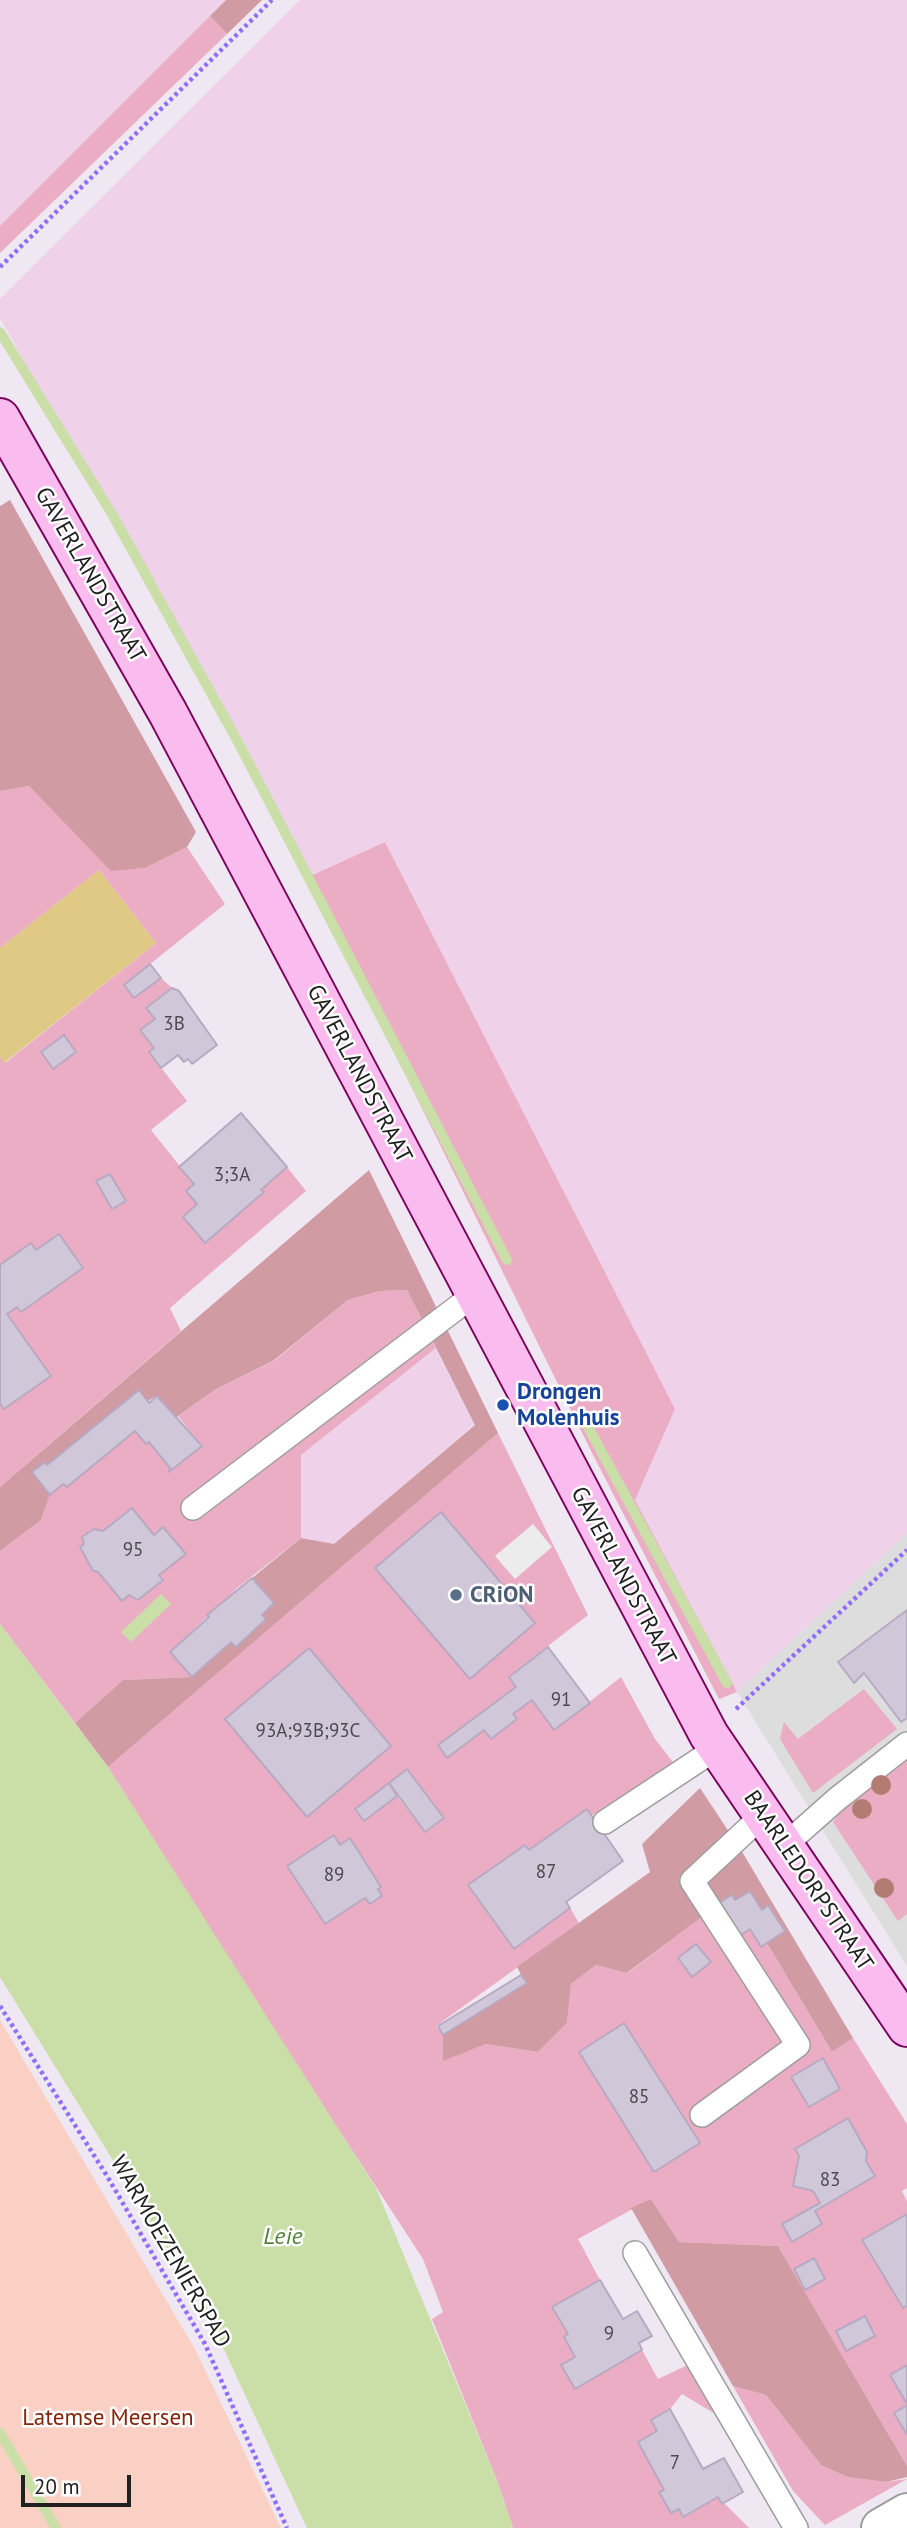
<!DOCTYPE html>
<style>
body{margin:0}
#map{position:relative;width:907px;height:2528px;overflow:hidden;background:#efe7f1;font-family:"PT Sans",sans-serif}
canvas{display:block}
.scale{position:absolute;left:21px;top:2475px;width:110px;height:32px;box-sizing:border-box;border:4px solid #202020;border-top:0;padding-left:9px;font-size:21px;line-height:24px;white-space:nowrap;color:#202020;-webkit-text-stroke:5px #fff;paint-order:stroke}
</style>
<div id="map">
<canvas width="907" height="2528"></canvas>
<div class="scale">20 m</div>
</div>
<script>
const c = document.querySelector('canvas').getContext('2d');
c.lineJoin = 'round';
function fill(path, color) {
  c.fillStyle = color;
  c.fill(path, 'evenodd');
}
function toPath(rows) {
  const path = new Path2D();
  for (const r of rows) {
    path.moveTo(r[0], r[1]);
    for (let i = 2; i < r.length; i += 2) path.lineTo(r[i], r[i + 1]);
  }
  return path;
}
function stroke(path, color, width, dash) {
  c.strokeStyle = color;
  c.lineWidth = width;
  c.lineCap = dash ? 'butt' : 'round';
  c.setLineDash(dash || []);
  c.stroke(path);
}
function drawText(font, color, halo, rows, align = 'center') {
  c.font = font + ' "PT Sans",sans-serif';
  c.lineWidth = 5;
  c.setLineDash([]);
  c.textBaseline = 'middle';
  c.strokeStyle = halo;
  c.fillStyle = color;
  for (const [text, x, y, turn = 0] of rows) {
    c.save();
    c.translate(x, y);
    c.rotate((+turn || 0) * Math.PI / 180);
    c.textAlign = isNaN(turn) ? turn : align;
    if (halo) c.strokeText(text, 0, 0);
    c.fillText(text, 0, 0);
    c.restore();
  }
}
fill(toPath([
 [907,1533,907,1966,737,1692]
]), '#ddddde');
fill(toPath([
 [0,0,226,0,0,226],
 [300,0,907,0,907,1533,737,1692,635,1500,675,1409,385,842,308,877,0,318,0,299],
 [436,1348,475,1424,333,1545,301,1538,301,1455]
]), '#efd2e9');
fill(toPath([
 [210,16,227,34,0,253,0,226],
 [29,786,111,870,145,868,187,847,225,904,124,985,134,998,161,978,172,988,146,1007,155,1019,141,1031,154,1048,149,1052,187,1101,151,1130,194,1184,186,1191,197,1204,183,1217,205,1243,264,1193,261,1190,287,1167,306,1191,170,1308,181,1331,0,1487,0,1404,4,1409,51,1376,7,1314,17,1307,21,1312,83,1268,58,1234,36,1250,31,1243,0,1265,0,1057,5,1063,156,943,99,870,0,948,0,791],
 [110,1174,126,1201,113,1209,97,1182],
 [385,842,675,1409,635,1500,737,1692,719,1699,591,1451,308,877],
 [407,1290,436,1348,301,1455,301,1538,237,1588,170,1652,192,1677,123,1680,75,1723,0,1624,0,1551,41,1520,50,1495,63,1484,67,1487,135,1431,146,1444,149,1442,170,1468,170,1472,202,1446,178,1416,216,1389,274,1361,348,1300,380,1291],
 [132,1508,154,1535,164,1528,185,1554,159,1575,163,1580,138,1600,129,1595,122,1601,98,1572,93,1571,80,1547,84,1544,82,1537,95,1529,103,1531],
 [498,1433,588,1615,509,1676,516,1687,438,1746,447,1758,484,1730,491,1738,517,1719,513,1714,532,1700,554,1730,621,1677,655,1739,673,1762,591,1816,586,1809,529,1850,525,1845,469,1885,514,1949,570,1908,579,1923,436,2026,443,2035,443,2060,486,2044,538,2052,567,2023,571,1984,596,1965,628,1973,718,1904,750,1929,761,1946,767,1943,832,2052,853,2038,907,2124,907,2188,902,2191,907,2201,907,2214,863,2240,902,2308,907,2306,907,2405,894,2413,907,2435,907,2466,778,2246,679,2242,651,2199,578,2239,600,2280,553,2307,568,2334,564,2337,575,2357,561,2365,575,2389,642,2350,658,2379,690,2364,722,2418,682,2394,670,2409,651,2420,657,2431,638,2442,664,2490,659,2493,671,2513,679,2509,684,2517,718,2497,749,2528,513,2528,498,2483,432,2319,443,2312,423,2259,266,2018,108,1767],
 [441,1513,535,1622,470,1678,375,1568],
 [309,1648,391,1746,307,1816,225,1719],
 [407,1769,443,1818,425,1832,397,1796,365,1821,355,1809],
 [333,1835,340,1845,350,1839,381,1886,378,1889,382,1896,370,1904,365,1898,325,1924,287,1866],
 [624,2023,700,2143,654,2172,579,2052],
 [823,2059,840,2089,809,2107],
 [848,2118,867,2151,866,2161,875,2176,815,2211,822,2224,792,2241,782,2224,819,2203,813,2191,793,2186,799,2156,795,2149],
 [814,2258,825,2278,806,2290,794,2269],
 [837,2331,874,2336,846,2351],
 [864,1689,897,1729,813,1793,780,1739,784,1722,798,1739],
 [907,1758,907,1914,898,1921,833,1822,843,1809],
 [733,2386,766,2395,821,2465,847,2477,886,2482,907,2479,825,2525,793,2491]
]), '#ebadc3');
fill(toPath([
 [226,0,262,0,227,34,210,16],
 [10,500,196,832,187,847,145,868,111,871,29,786,0,791,0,506],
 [369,1170,498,1433,108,1767,75,1723,123,1680,192,1677,231,1642,236,1647,266,1620,262,1615,274,1603,252,1578,301,1538,334,1544,475,1425,407,1290,380,1291,348,1300,273,1361,216,1389,175,1418,156,1396,47,1465,44,1462,32,1472,50,1495,41,1520,0,1551,0,1487],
 [700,1788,741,1850,853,2038,832,2052,767,1943,785,1931,768,1906,762,1910,750,1891,735,1900,731,1895,627,1973,596,1965,571,1984,567,2023,538,2052,486,2044,443,2061,443,2035,526,1984,517,1967,650,1872,642,1844],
 [651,2199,679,2242,778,2246,907,2466,907,2477,886,2482,847,2477,821,2465,766,2395,733,2386,631,2208]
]), '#d09ba3');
fill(toPath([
 [0,2020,195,2349,281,2528,0,2528]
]), '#fad0c4');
fill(toPath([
 [99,870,156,943,4,1063,0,1057,0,948]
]), '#e0c984');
fill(toPath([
 [533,1524,552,1547,515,1579,495,1556]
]), '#ececec');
fill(toPath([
 [161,1594,171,1604,131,1642,121,1632],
 [0,1624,108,1767,376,2188,498,2483,513,2528,307,2528,207,2313,0,1977]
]), '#cadea7');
stroke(toPath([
 [0,332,112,514,238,742,507,1260],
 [587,1425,727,1683],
 [0,2433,56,2528]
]), '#cadea7', 10);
const building = toPath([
 [150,964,161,978,134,998,124,985,150,964],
 [172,988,179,991,217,1045,192,1064,188,1059,184,1062,178,1055,161,1068,149,1052,154,1048,140,1030,155,1019,146,1008,172,988],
 [64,1035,76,1052,53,1069,41,1052,64,1035],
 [241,1113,287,1167,261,1190,264,1192,205,1243,183,1217,197,1204,186,1191,194,1184,179,1167,241,1113],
 [110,1174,126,1201,112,1209,96,1181,110,1174],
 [59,1234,83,1268,21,1312,17,1307,7,1314,51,1376,4,1409,0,1404,0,1265,31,1243,36,1250,59,1234],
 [139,1390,149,1403,157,1396,202,1446,169,1472,170,1468,149,1442,146,1444,135,1431,67,1487,63,1484,50,1495,32,1472,45,1462,47,1465,139,1390],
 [132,1508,154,1535,163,1527,186,1554,159,1575,163,1580,138,1600,129,1595,122,1601,98,1572,93,1571,80,1547,84,1544,82,1537,94,1529,103,1531,132,1508],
 [441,1512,535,1623,470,1679,375,1568,441,1512],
 [252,1578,274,1603,262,1615,266,1619,236,1647,231,1642,192,1677,170,1652,209,1617,207,1615,252,1578],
 [907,1610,907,1718,901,1722,864,1673,854,1683,838,1662,907,1610],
 [548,1647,590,1703,554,1730,532,1700,513,1714,517,1719,491,1739,484,1730,447,1758,438,1745,516,1687,509,1677,548,1647],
 [309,1648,391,1746,307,1817,225,1719,309,1648],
 [407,1769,444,1818,425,1832,389,1783,407,1769],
 [389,1783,397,1796,364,1821,355,1809,389,1783],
 [587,1809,623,1861,566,1902,570,1908,514,1949,468,1885,525,1845,529,1850,587,1809],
 [334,1835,340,1845,350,1838,381,1887,378,1889,382,1896,370,1904,365,1898,325,1924,287,1866,334,1835],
 [750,1891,762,1910,768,1905,785,1931,761,1947,750,1929,739,1936,718,1904,732,1895,735,1900,750,1891],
 [696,1944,711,1962,692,1977,678,1958,696,1944],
 [521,1975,527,1983,443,2035,438,2026,521,1975],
 [624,2023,700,2143,654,2172,579,2052,624,2023],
 [823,2058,840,2089,809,2107,791,2077,823,2058],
 [848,2118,867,2152,866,2161,875,2176,815,2211,822,2224,792,2242,782,2224,820,2203,813,2191,793,2186,799,2156,795,2149,848,2118],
 [907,2214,907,2306,903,2308,862,2240,907,2214],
 [814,2258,825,2279,805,2290,794,2269,814,2258],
 [600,2280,623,2319,637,2311,652,2336,639,2343,642,2350,575,2389,561,2365,575,2357,564,2337,568,2334,552,2307,600,2280],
 [865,2316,875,2336,846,2351,836,2331,865,2316],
 [907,2365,907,2404,890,2375,907,2365],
 [907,2405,907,2435,894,2413,907,2405],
 [670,2409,703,2469,724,2458,743,2492,722,2504,718,2497,683,2517,679,2509,671,2513,659,2492,664,2490,638,2442,657,2431,651,2420,670,2409]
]);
fill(building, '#d0c7d8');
stroke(building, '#b8a9c3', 2);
const service = toPath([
 [193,1508,475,1294],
 [605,1822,717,1748],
 [784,1846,837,1799,907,1744],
 [702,2115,798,2045,692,1881,763,1815],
 [635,2253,796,2528]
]);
const minor = toPath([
 [881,2528,907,2513]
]);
const secondary = toPath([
 [0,418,168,713,709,1735,907,2027]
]);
stroke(service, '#9d9d9d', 26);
stroke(minor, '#9d9d9d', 42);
stroke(secondary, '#7a045d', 42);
stroke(toPath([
 [0,267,272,0],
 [736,1709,907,1550],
 [0,2006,107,2176,205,2344,287,2528]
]), '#906dfb', 4.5, [3.5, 3.5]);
stroke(service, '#fff', 23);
stroke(minor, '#fff', 38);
stroke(secondary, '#fabbee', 38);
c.fillStyle = '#b37c72';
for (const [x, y] of [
 [881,1785],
 [862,1809],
 [884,1888]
]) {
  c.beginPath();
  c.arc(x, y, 10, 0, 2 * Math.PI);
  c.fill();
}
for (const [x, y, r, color] of [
 [503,1405,7,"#1a4fb4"],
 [456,1595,7,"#5c6f8a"]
]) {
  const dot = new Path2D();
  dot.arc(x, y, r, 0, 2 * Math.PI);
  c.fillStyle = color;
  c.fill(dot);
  stroke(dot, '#fff', 2.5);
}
drawText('19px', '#4c4a4e', null, [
 ["3B",174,1025],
 ["3;3A",232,1176],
 ["95",133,1551],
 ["91",561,1701],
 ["93A;93B;93C",308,1732],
 ["87",546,1873],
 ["89",334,1876],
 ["85",639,2098],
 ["83",830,2181],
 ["9",609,2335],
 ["7",675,2464]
]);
drawText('23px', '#202020', '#fff', [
 ["GAVERLANDSTRAAT",90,575,60],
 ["GAVERLANDSTRAAT",359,1074,62],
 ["GAVERLANDSTRAAT",623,1576,62],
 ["BAARLEDORPSTRAAT",808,1881,56],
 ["WARMOEZENIERSPAD",170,2252,60]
]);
drawText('bold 23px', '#164399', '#fff', [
 ["Drongen",517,1392],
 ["Molenhuis",517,1418]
], 'left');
drawText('bold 23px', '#4e5e75', '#fff', [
 ["CRiON",470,1595]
], 'left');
drawText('23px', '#82250b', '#fff', [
 ["Latemse Meersen",108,2418]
]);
drawText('italic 24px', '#54823a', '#fff', [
 ["Leie",283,2237]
]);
</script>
